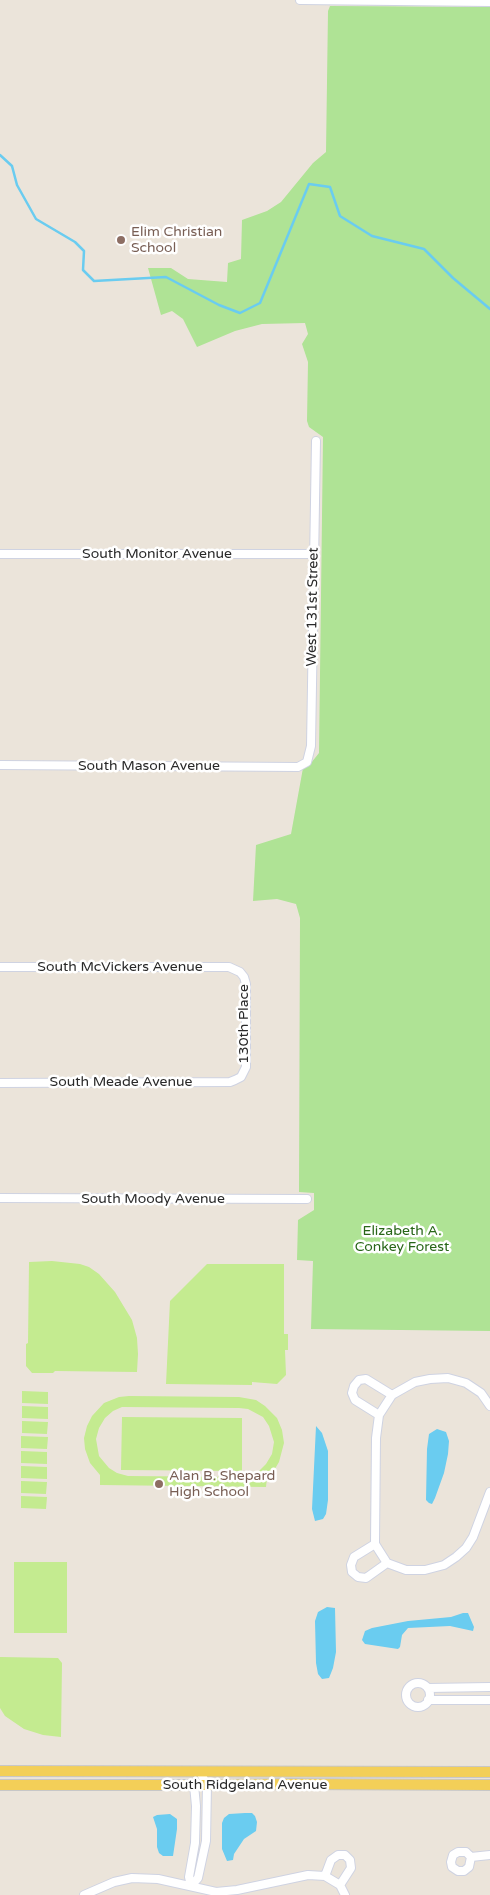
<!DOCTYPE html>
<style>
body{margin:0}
canvas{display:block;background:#ebe4da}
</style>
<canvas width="490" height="1895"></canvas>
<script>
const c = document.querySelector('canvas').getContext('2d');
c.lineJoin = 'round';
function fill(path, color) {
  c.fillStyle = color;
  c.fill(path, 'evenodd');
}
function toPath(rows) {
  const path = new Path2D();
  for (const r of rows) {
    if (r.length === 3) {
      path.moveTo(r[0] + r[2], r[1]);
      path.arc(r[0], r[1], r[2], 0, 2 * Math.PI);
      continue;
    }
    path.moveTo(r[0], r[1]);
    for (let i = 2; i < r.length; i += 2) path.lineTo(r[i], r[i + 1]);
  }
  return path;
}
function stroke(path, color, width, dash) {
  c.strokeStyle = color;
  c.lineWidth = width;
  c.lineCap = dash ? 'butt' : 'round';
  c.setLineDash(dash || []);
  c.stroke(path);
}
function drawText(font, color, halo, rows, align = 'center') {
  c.font = font + ' "Varela Round",sans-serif';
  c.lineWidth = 5;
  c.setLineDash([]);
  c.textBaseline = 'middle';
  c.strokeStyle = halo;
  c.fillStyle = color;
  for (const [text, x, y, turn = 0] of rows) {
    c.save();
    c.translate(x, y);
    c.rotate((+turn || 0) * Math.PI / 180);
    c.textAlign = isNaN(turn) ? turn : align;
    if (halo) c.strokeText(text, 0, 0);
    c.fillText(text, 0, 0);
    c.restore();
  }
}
fill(toPath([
 [330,6,490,7,490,1331,311,1329,313,1261,297,1260,298,1220,314,1210,314,1193,299,1192,300,918,296,904,277,899,253,901,256,845,291,834,303,768,311,763,319,753,323,437,309,427,307,421,308,362,302,344,308,334,305,323,262,324,235,331,197,347,183,319,172,311,161,315,148,268,171,268,188,279,227,282,228,263,241,259,242,220,267,211,281,202,313,163,326,152,328,11]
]), '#afe395');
fill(toPath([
 [52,1261,80,1264,89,1267,99,1274,115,1292,132,1320,137,1338,138,1354,137,1372,55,1371,53,1373,32,1373,26,1366,26,1344,28,1343,29,1262],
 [207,1264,284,1264,284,1334,288,1334,288,1350,285,1350,286,1375,277,1384,252,1382,252,1385,166,1384,170,1301],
 [22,1391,48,1392,48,1404,22,1403],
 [129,1396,239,1397,256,1400,265,1406,277,1418,282,1430,284,1443,279,1462,273,1472,267,1478,266,1487,100,1485,100,1475,90,1463,85,1449,84,1438,87,1426,92,1416,104,1403,119,1397],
 [122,1407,239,1408,248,1409,263,1417,269,1426,274,1442,272,1454,266,1464,258,1472,241,1477,128,1476,117,1473,109,1468,99,1456,96,1439,99,1428,105,1418,113,1411],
 [22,1406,48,1407,48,1419,22,1418],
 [122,1417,242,1418,242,1471,121,1470],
 [22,1421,48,1422,47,1434,22,1433],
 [21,1436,48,1437,47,1449,21,1448],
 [21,1451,47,1452,47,1464,21,1463],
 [21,1466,47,1467,47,1479,21,1478],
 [21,1481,47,1482,46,1494,21,1493],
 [21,1496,47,1497,46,1509,21,1508],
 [14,1562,67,1562,67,1633,14,1633],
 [0,1657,58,1658,62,1663,61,1737,43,1735,24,1729,5,1716,0,1708]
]), '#c4eb90');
fill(toPath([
 [316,1426,322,1433,328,1451,328,1500,326,1514,323,1519,315,1521,312,1509],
 [437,1429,446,1432,449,1441,448,1454,444,1473,435,1498,432,1504,429,1503,426,1500,427,1449,429,1434],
 [327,1607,335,1608,336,1652,333,1668,329,1678,322,1679,318,1674,316,1663,315,1621,318,1612],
 [463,1613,468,1613,474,1627,473,1631,450,1626,408,1628,402,1635,400,1647,398,1649,365,1644,362,1640,365,1631,372,1628,408,1621,451,1617],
 [245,1813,252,1813,255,1816,257,1822,256,1831,244,1839,234,1854,233,1860,227,1861,222,1849,222,1823,224,1818,229,1814],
 [170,1814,177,1819,177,1829,173,1856,163,1856,159,1853,157,1847,157,1829,153,1817,157,1815]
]), '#6accf0');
stroke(toPath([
 [0,155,12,166,17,185,36,219,75,242,84,251,83,270,94,281,166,277,219,305,240,313,260,303,309,184,330,187,340,216,372,236,424,249,453,278,490,309]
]), '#6accf0', 2.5);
const minor = toPath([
 [300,0,490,2],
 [0,554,313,554],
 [0,765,298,767,307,762,311,746,316,441],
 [0,967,229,967,240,972,244,977,246,984,246,1067,241,1077,235,1080,230,1082,0,1083],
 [0,1198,307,1199],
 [490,1406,481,1393,466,1383,448,1378,430,1379,415,1382,392,1395,379,1415,376,1438,375,1544,387,1563,406,1570,425,1570,444,1565,456,1557,466,1548,473,1537,490,1492],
 [379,1415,355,1400,352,1393,354,1386,359,1380,366,1379,392,1395],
 [375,1544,354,1557,351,1565,352,1572,358,1577,366,1578,387,1563],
 [418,1695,12],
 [428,1688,490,1687],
 [428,1700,490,1700],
 [471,1857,469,1867,464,1871,458,1871,452,1867,451,1862,453,1855,458,1852,466,1852,471,1857,490,1855],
 [325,1876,331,1860,338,1855,345,1855,350,1860,351,1868,340,1885],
 [191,1886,198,1878,206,1841,207,1785,200,1772],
 [191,1886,189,1877,195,1843,196,1806,194,1785,196,1782],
 [84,1895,114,1882,132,1878,158,1879,216,1892,237,1890,308,1875,325,1876,340,1885,345,1895]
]);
const major = toPath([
 [0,1771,490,1772],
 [0,1785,207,1785,292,1784,490,1785]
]);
stroke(minor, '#cfd3e2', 10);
stroke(major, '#c7c7c7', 12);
stroke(minor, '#fff', 8);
stroke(major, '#f3cf58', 10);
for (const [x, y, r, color] of [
 [121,240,5,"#8d6e63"],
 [159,1484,5,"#8d6e63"]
]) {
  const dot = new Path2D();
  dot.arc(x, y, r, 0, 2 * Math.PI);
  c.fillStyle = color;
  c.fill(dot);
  stroke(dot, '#fff', 2);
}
drawText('14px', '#785e54', '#fff', [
 ["Elim Christian",131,232],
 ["School",131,248],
 ["Alan B. Shepard",169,1476],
 ["High School",169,1492]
], 'left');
drawText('14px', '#292929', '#fff', [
 ["South Monitor Avenue",157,554],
 ["West 131st Street",313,607,-89],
 ["South Mason Avenue",149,766],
 ["South McVickers Avenue",120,967],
 ["130th Place",244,1024,-90],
 ["South Meade Avenue",121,1082],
 ["South Moody Avenue",153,1199],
 ["South Ridgeland Avenue",245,1785]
]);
drawText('14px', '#286618', '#fff', [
 ["Elizabeth A.",402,1231],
 ["Conkey Forest",402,1247]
]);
</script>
